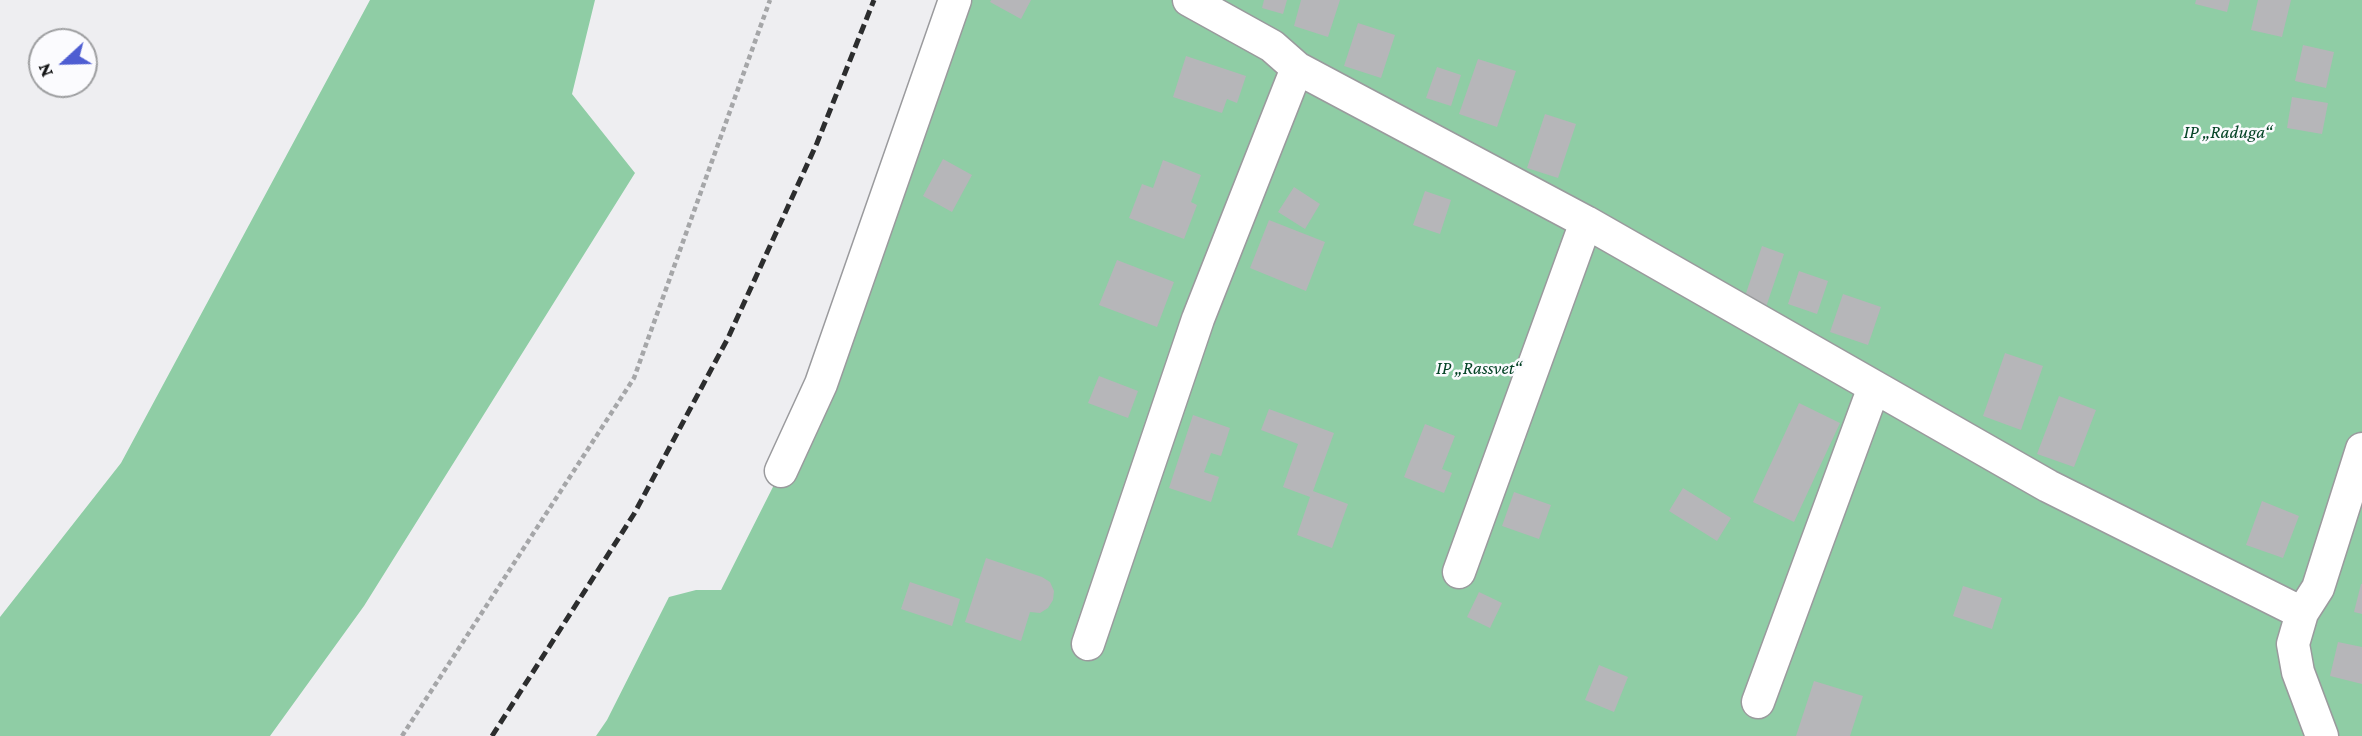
<!DOCTYPE html>
<meta charset="utf-8">
<style>
body{margin:0}
#map{position:relative;width:2362px;height:736px;overflow:hidden;background:#eeeef1;font-family:"Crimson Pro",serif}
canvas{display:block}
.north{position:absolute;left:28px;top:28px;width:70px;height:70px;box-sizing:border-box;background:#fbfbfe;border:2px solid #9e9fa1;border-radius:50%;rotate:248deg;font-size:19px;font-weight:700;line-height:28px;text-align:center;color:#131415}
.north::after{content:'';display:block;margin:auto;width:24px;height:32px;background:#4e5dd2;clip-path:polygon(50% 0,100% 100%,50% 72%,0 100%)}
</style>
<div id="map">
<canvas width="2362" height="736"></canvas>
<div class="north">N</div>
</div>
<script>
const c = document.querySelector('canvas').getContext('2d');
c.lineJoin = 'round';
function fill(path, color) {
  c.fillStyle = color;
  c.fill(path, 'evenodd');
}
function toPath(rows) {
  const path = new Path2D();
  for (const r of rows) {
    path.moveTo(r[0], r[1]);
    for (let i = 2; i < r.length; i += 2) path.lineTo(r[i], r[i + 1]);
  }
  return path;
}
function stroke(path, color, width, dash) {
  c.strokeStyle = color;
  c.lineWidth = width;
  c.lineCap = dash ? 'butt' : 'round';
  c.setLineDash(dash || []);
  c.stroke(path);
}
function drawText(font, color, halo, rows, align = 'center') {
  c.font = font + ' "Crimson Pro",serif';
  c.lineWidth = 5;
  c.setLineDash([]);
  c.textBaseline = 'middle';
  c.strokeStyle = halo;
  c.fillStyle = color;
  for (const [text, x, y, turn = 0] of rows) {
    c.save();
    c.translate(x, y);
    c.rotate((+turn || 0) * Math.PI / 180);
    c.textAlign = isNaN(turn) ? turn : align;
    if (halo) c.strokeText(text, 0, 0);
    c.fillText(text, 0, 0);
    c.restore();
  }
}
fill(toPath([
 [370,0,595,0,572,94,635,173,364,606,270,736,0,736,0,617,121,463],
 [955,0,2362,0,2362,736,596,736,607,720,669,597,696,590,721,590,781,471]
]), '#8fcda5');
fill(toPath([
 [991,0,1031,0,1021,19,990,2],
 [1264,0,1287,0,1283,14,1262,8],
 [1301,0,1340,0,1328,37,1294,26],
 [2196,0,2230,0,2227,12,2195,4],
 [2258,0,2291,0,2282,37,2251,30],
 [1358,23,1395,35,1381,78,1344,66],
 [2303,45,2334,52,2326,88,2295,81],
 [1186,56,1246,76,1237,103,1227,99,1222,113,1173,97],
 [1478,59,1516,71,1497,127,1459,114],
 [1437,67,1461,75,1451,106,1426,98],
 [2292,97,2328,103,2322,134,2287,128],
 [1545,114,1576,124,1558,178,1527,168],
 [943,159,972,175,952,212,923,196],
 [1163,160,1201,175,1191,202,1197,205,1184,239,1129,218,1142,184,1153,188],
 [1294,187,1320,204,1305,229,1278,212],
 [1425,191,1451,200,1440,234,1413,225],
 [1269,220,1325,242,1306,291,1250,268],
 [1762,246,1784,254,1766,307,1744,299],
 [1117,260,1174,282,1157,327,1099,305],
 [1799,271,1828,281,1817,314,1788,304],
 [1843,294,1881,307,1868,345,1830,332],
 [2005,353,2043,366,2021,430,1983,416],
 [1099,376,1138,391,1128,418,1088,403],
 [2059,396,2096,410,2074,467,2037,454],
 [1799,403,1840,423,1794,522,1753,502],
 [1269,409,1334,433,1313,491,1348,504,1332,548,1297,535,1310,497,1283,487,1298,444,1261,430],
 [1193,415,1230,428,1221,456,1211,453,1204,472,1219,477,1211,502,1169,488],
 [1425,424,1455,436,1442,469,1452,473,1444,493,1404,477],
 [1683,488,1731,518,1717,541,1669,511],
 [1514,492,1551,505,1539,539,1502,526],
 [2262,501,2299,516,2283,558,2246,545],
 [986,558,1042,577,1050,582,1054,591,1053,600,1048,608,1040,613,1030,612,1021,641,965,622],
 [910,582,960,599,952,626,901,609],
 [2361,584,2362,584,2362,614,2354,612],
 [1963,586,2002,598,1992,629,1953,616],
 [1479,592,1502,603,1490,628,1467,617],
 [2338,642,2362,647,2362,684,2330,676],
 [1599,665,1628,677,1614,712,1585,700],
 [1814,681,1863,696,1850,736,1796,736]
]), '#b6b6b9');
const street = toPath([
 [1189,0,1272,46,1297,68,1586,222,2048,486,2302,613],
 [781,471,821,384,955,0],
 [1459,572,1586,222],
 [1088,644,1198,319,1297,68],
 [1758,702,1874,387],
 [2322,736,2298,672,2293,644,2302,613,2318,588,2362,449]
]);
stroke(street, '#9a9a9d', 35);
stroke(toPath([
 [402,736,634,378,770,0]
]), '#a5a6a8', 4.5, [5, 3.5]);
stroke(street, '#fff', 32);
stroke(toPath([
 [492,736,634,514,728,338,817,143,874,0]
]), '#2c2d2e', 5, [10, 5]);
drawText('italic 19px', '#054426', '#fbfbfe', [
 ["IP „Raduga“",2228,132],
 ["IP „Rassvet“",1479,368]
]);
</script>
